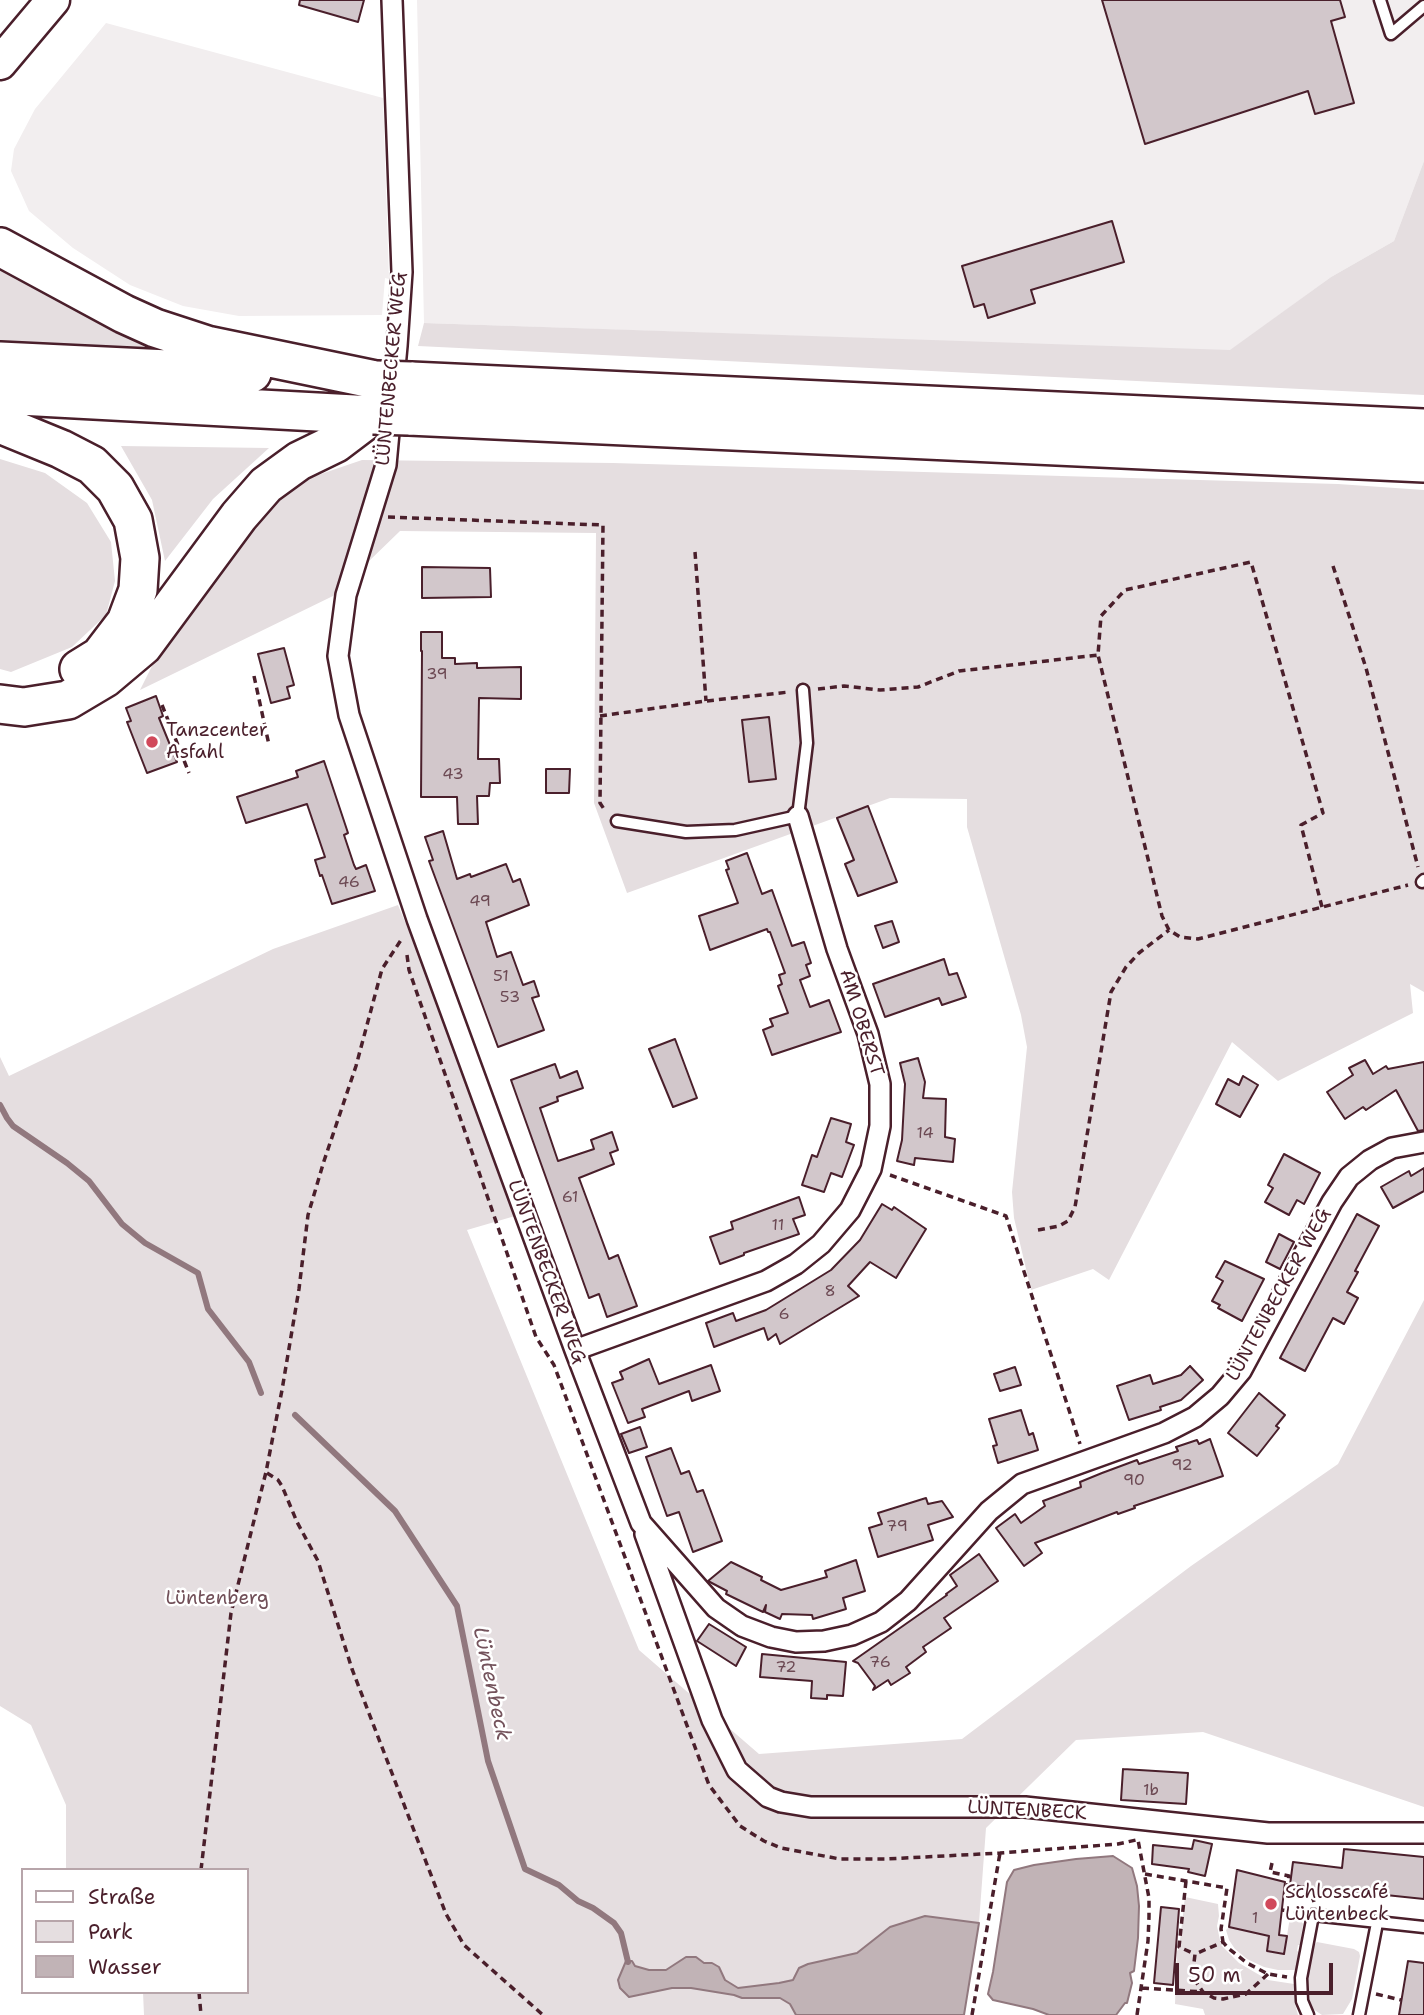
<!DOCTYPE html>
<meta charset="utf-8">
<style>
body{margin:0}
#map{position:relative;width:1424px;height:2015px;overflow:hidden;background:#fff;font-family:"Shantell Sans",sans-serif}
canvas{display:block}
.legend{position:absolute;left:21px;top:1868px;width:228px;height:126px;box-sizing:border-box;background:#fff;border:2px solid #b7a5aa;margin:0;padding:9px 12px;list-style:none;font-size:21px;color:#4a1f2b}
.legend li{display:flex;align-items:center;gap:14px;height:35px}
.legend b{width:35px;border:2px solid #b7a5aa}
.scale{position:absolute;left:1175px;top:1963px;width:158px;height:32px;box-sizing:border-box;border:4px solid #4a1f2b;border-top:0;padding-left:9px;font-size:21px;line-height:24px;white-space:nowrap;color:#4a1f2b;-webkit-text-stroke:5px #fff;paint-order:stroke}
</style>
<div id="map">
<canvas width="1424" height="2015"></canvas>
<ul class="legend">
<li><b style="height:9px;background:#fff"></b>Straße</li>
<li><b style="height:19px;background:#e5dee0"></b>Park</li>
<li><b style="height:19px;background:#c1b3b6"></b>Wasser</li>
</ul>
<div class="scale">50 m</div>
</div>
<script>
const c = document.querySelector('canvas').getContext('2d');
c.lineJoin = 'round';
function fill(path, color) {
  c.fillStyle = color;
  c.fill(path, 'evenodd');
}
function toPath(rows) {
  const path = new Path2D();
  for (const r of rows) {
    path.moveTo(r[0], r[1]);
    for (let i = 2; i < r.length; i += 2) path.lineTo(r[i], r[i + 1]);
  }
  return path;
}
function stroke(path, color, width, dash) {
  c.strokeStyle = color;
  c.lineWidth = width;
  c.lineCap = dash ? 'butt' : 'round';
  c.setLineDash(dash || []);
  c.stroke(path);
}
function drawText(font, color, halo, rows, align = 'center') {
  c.font = font + ' "Shantell Sans",sans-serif';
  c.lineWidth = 5;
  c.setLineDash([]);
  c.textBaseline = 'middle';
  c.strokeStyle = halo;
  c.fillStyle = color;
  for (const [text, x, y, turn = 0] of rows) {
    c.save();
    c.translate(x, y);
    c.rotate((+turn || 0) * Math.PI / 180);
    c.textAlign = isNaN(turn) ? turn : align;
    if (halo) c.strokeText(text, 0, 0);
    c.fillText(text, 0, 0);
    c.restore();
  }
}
fill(toPath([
 [417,0,1424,0,1424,161,1394,241,1331,277,1230,351,424,323],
 [106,23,383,98,389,279,385,278,382,315,239,316,183,306,130,285,73,248,29,211,11,171,14,149,35,109]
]), '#f2eeef');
fill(toPath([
 [1424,161,1424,395,418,346,424,323,1230,350,1331,277,1394,241],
 [0,259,179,351,0,342],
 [121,446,269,448,213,499,165,561,152,500],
 [0,459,45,473,87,503,111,542,115,581,106,615,72,647,11,672,0,669],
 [362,460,613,463,1338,484,1424,490,1424,992,1410,984,1413,1013,1278,1081,1232,1042,1109,1280,1093,1269,1031,1290,1014,1218,1012,1192,1027,1047,1021,1015,967,827,967,799,890,798,627,893,594,803,596,533,400,531,333,596,140,690,173,624,283,487],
 [398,905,425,970,515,1216,467,1230,639,1650,759,1754,962,1739,1191,1566,1338,1464,1424,1300,1424,1807,1203,1732,1076,1740,986,1828,979,1923,964,2015,144,2015,143,1992,247,1992,247,1870,66,1870,66,1805,31,1725,0,1706,0,1057,9,1076,273,949],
 [1185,1897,1218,1904,1219,1916,1217,1926,1221,1945,1239,1963,1268,1980,1294,1984,1295,2004,1298,2015,1205,2015,1203,2009,1175,2004,1177,1951,1179,1949],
 [1290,1917,1300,1919,1303,1924,1300,1945,1298,1945,1297,1951,1299,1952,1297,1970,1278,1970,1264,1967,1247,1959,1235,1949,1229,1940,1226,1930,1229,1927,1269,1936,1267,1951,1284,1954],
 [1317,1942,1354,1949,1359,1952,1360,1956,1352,1999,1343,2014,1322,2015,1310,2007,1307,1998,1306,1984,1313,1946]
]), '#e5dee0');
const water = toPath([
 [1113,1856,1132,1868,1137,1886,1139,1906,1138,1938,1134,1971,1130,1973,1132,1983,1127,2003,1125,2003,1116,2015,1049,2015,1033,2009,993,2000,988,1994,993,1972,1007,1882,1014,1870,1034,1865,1076,1859,1113,1856],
 [925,1916,979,1923,964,2015,796,2015,790,2004,780,1998,742,1998,734,1995,691,1988,672,1988,629,1997,620,1988,618,1980,626,1961,632,1961,635,1966,649,1970,666,1970,686,1957,696,1957,704,1963,712,1963,719,1967,725,1980,738,1988,779,1983,793,1980,799,1968,808,1964,857,1953,890,1927,925,1916]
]);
fill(water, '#c1b3b6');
stroke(water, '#91787e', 2);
stroke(toPath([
 [0,1105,7,1118,13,1126,67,1163,89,1181,122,1224,145,1243,198,1273,208,1309,249,1362,261,1393],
 [295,1415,395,1511,457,1606,488,1761,525,1869,559,1885,578,1901,593,1908,614,1923,621,1933,628,1962]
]), '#91787e', 6);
const building = toPath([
 [300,0,364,0,358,22,299,5,300,0],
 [1102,0,1340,0,1345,17,1331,21,1354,103,1315,114,1308,91,1145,144,1102,0],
 [1112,221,1124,262,1031,290,1035,303,988,318,984,304,974,307,962,266,1112,221],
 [422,567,490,568,491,597,422,598,422,567],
 [421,632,442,632,442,658,455,658,455,664,477,663,477,668,521,667,521,699,479,698,478,759,499,759,500,783,490,783,489,796,477,796,478,824,458,824,457,797,421,797,422,651,421,651,421,632],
 [284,648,294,685,287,687,290,698,271,703,258,654,284,648],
 [156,696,163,716,159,718,177,762,147,773,127,722,131,721,126,708,156,696],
 [769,717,776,779,749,782,742,720,769,717],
 [324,761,348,833,344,835,354,865,356,869,366,865,375,891,332,904,322,875,320,876,315,860,325,857,307,804,246,823,237,797,298,777,296,771,324,761],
 [546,769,570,769,569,793,546,793,546,769],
 [868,806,897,882,858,896,845,864,854,860,837,818,868,806],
 [443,831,457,879,470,874,471,877,506,864,513,882,520,879,529,905,486,922,497,957,511,952,523,985,534,981,539,996,532,998,544,1030,498,1047,429,861,433,860,425,837,443,831],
 [747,853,762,894,772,890,792,946,804,942,811,963,806,965,810,976,800,980,810,1007,829,1000,841,1032,772,1055,763,1030,773,1026,770,1019,788,1013,778,986,782,984,779,975,785,973,770,932,768,932,767,929,710,950,699,916,738,903,726,870,729,869,726,861,747,853],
 [892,921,899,942,883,948,875,926,892,921],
 [944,959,949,975,957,973,966,997,942,1005,939,998,885,1017,873,984,944,959],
 [675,1039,697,1098,673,1107,649,1049,675,1039],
 [918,1058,925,1082,923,1098,946,1099,945,1137,955,1139,953,1162,915,1158,914,1165,897,1161,902,1140,905,1084,900,1063,918,1058],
 [1365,1060,1373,1074,1386,1066,1388,1069,1424,1062,1424,1130,1418,1131,1396,1090,1366,1110,1363,1107,1345,1119,1327,1092,1353,1075,1349,1068,1365,1060],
 [555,1064,560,1078,577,1071,583,1088,557,1097,558,1101,540,1108,558,1161,594,1149,591,1140,612,1132,618,1150,610,1153,614,1164,579,1178,609,1259,618,1255,637,1306,607,1317,599,1294,589,1298,511,1080,555,1064],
 [1243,1076,1258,1085,1240,1117,1216,1104,1228,1079,1239,1085,1243,1076],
 [831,1118,851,1124,846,1142,854,1145,842,1177,831,1173,824,1192,802,1185,812,1155,817,1157,831,1118],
 [1284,1154,1320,1173,1304,1204,1297,1200,1289,1215,1265,1202,1273,1188,1268,1185,1284,1154],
 [1424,1168,1424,1191,1393,1208,1381,1187,1409,1171,1411,1176,1424,1168],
 [799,1197,805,1215,793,1219,799,1234,744,1253,744,1255,720,1264,710,1237,733,1229,731,1222,799,1197],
 [882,1204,892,1210,894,1207,926,1229,896,1278,870,1262,848,1286,859,1296,780,1344,776,1334,768,1340,764,1328,714,1347,706,1323,733,1313,736,1321,766,1310,831,1270,860,1240,882,1204],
 [1357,1214,1379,1226,1355,1271,1358,1272,1347,1292,1358,1298,1344,1324,1333,1318,1305,1371,1280,1358,1357,1214],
 [1279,1234,1294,1242,1280,1269,1266,1262,1279,1234],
 [1225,1261,1264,1279,1242,1321,1218,1308,1220,1305,1212,1301,1223,1281,1216,1277,1225,1261],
 [649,1359,659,1384,711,1365,720,1391,692,1401,689,1391,642,1409,645,1417,628,1423,612,1383,623,1379,620,1372,649,1359],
 [1190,1366,1203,1380,1181,1400,1160,1407,1161,1410,1129,1420,1117,1386,1150,1375,1153,1384,1181,1375,1190,1366],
 [1015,1367,1021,1385,1000,1391,994,1374,1015,1367],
 [1259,1393,1285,1415,1276,1426,1279,1428,1257,1456,1228,1433,1259,1393],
 [1021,1410,1029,1435,1033,1433,1038,1450,998,1463,993,1446,997,1445,989,1419,1021,1410],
 [640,1427,647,1447,629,1453,621,1434,640,1427],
 [1210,1439,1223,1476,1134,1506,1135,1508,1118,1514,1117,1512,1035,1543,1042,1553,1024,1566,996,1528,1015,1514,1021,1523,1045,1506,1043,1501,1081,1487,1080,1482,1102,1473,1137,1460,1139,1464,1178,1451,1176,1447,1197,1440,1199,1444,1210,1439],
 [671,1448,681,1474,689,1471,697,1492,703,1490,722,1541,693,1552,679,1512,667,1516,646,1457,671,1448],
 [926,1498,928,1504,942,1501,953,1517,928,1525,933,1540,878,1557,869,1528,882,1524,878,1513,926,1498],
 [979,1554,998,1581,944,1618,951,1628,923,1647,926,1652,906,1667,910,1673,891,1685,888,1680,873,1690,875,1686,858,1663,853,1661,947,1595,946,1594,957,1586,950,1575,979,1554],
 [856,1560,865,1591,843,1598,846,1609,813,1619,812,1615,782,1614,780,1619,765,1612,766,1605,763,1612,726,1594,727,1591,708,1581,731,1562,762,1577,761,1580,781,1590,827,1577,825,1571,856,1560],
 [709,1624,746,1647,736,1666,697,1641,709,1624],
 [762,1654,846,1662,843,1696,827,1695,827,1699,811,1698,812,1681,760,1677,762,1654],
 [1123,1769,1188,1773,1186,1804,1121,1800,1123,1769],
 [1194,1840,1212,1844,1205,1876,1188,1872,1189,1869,1152,1864,1153,1845,1192,1849,1194,1840],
 [1344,1849,1424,1857,1424,1899,1290,1885,1293,1862,1342,1868,1344,1849],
 [1237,1870,1285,1882,1279,1935,1287,1936,1284,1954,1267,1951,1269,1936,1229,1927,1237,1870],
 [1161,1907,1179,1909,1173,1985,1154,1983,1161,1907],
 [1408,1961,1424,1963,1424,2015,1399,2015,1408,1961]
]);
fill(building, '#d2c7cb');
stroke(building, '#4a1f2b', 2);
const lane = toPath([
 [1380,0,1391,34,1424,6],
 [617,821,686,832,735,830,798,816,807,743,803,690],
 [1422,882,1424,880],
 [1308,2015,1302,2001,1301,1978,1313,1915,1424,1927],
 [1359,2015,1377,1923]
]);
const street = toPath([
 [392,0,402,272,397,346,386,465,346,595,338,656,349,715,417,919,575,1350,641,1523,716,1608,742,1626,771,1637,796,1642,824,1641,852,1635,881,1622,908,1601,989,1511,1022,1484,1164,1433,1195,1417,1220,1396,1241,1371,1332,1202,1349,1177,1370,1160,1392,1148,1424,1142],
 [575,1350,766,1281,796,1264,821,1244,850,1210,871,1169,880,1126,880,1084,868,1034,837,949,798,816],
 [645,1534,712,1720,737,1770,768,1797,781,1802,811,1807,1025,1807,1268,1833,1424,1833]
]);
const primary = toPath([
 [0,63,53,0]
]);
const highway = toPath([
 [0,247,124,314,155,328,207,345,376,380],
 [0,361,252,373],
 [411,381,1424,428],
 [0,395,373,415],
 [409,416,1424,463],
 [0,424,61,449,92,465,115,488,133,520,140,558,138,590,126,622,100,656,79,669],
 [0,704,24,707,68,700,105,678,143,646,239,516,266,485,299,461,336,443,373,415]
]);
stroke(lane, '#4a1f2b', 15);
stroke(street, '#4a1f2b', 24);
stroke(primary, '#4a1f2b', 37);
stroke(highway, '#4a1f2b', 42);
stroke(toPath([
 [388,517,603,525,600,803,606,812],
 [695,552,706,701],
 [1333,566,1366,668,1418,867],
 [254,676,269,745],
 [818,689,844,686,880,690,918,687,959,671,1098,655],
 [162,705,189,773],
 [600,716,706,701,789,692],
 [1322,907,1301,825,1323,813,1251,562,1125,590,1101,616,1098,655,1162,916,1169,930,1180,937,1198,939,1408,885],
 [407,955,409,970,536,1337,554,1365,709,1785,740,1826,764,1841,781,1848,840,1859,885,1859,1000,1853,1118,1844,1136,1840],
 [890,1175,1006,1216,1080,1444],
 [1038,1230,1059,1226,1068,1221,1075,1207,1111,992,1126,967,1139,953,1169,930],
 [267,1473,278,1480,282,1486,297,1522,318,1561,352,1669,446,1914,464,1945,543,2015],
 [1272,1863,1270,1872,1289,1876,1287,1889,1311,1893],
 [201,1870,231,1613,266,1472,282,1390,299,1289,308,1215,324,1161,356,1066,382,969,403,937],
 [1145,1874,1227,1888,1221,1929,1223,1942],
 [1186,1881,1179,1947,1195,1954],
 [1309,1887,1314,1902],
 [1282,1910,1297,1912],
 [1268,1974,1246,1994,1223,1999,1214,1998,1203,1992,1196,1982,1193,1972,1195,1954,1223,1942,1228,1948,1247,1963,1268,1974,1287,1977],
 [1142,1988,1203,1992],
 [199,1992,201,2015],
 [1376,1994,1401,2000],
 [972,2015,1000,1853],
 [1137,2015,1148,1941,1149,1917,1149,1898,1138,1840]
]), '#4a1f2b', 3.5, [7, 5]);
stroke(lane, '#fff', 10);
stroke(street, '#fff', 19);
stroke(primary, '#fff', 32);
stroke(highway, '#fff', 37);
const highwayBridge = toPath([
 [376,380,411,381],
 [373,415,409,416]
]);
stroke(highwayBridge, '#4a1f2b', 42, []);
stroke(highwayBridge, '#fff', 37);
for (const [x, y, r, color] of [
 [152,742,7,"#d1495b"],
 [1271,1904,7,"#d1495b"]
]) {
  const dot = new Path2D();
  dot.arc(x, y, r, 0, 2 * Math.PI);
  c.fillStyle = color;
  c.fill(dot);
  stroke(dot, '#fff', 2.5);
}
drawText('16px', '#6c4953', null, [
 ["39",437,675],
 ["43",453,775],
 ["46",349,883],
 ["49",480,902],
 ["51",501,977],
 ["53",510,998],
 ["14",925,1134],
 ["61",570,1198],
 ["11",778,1226],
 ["8",830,1292],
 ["6",784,1315],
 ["92",1182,1466],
 ["90",1134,1481],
 ["79",897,1527],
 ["76",880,1663],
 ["72",786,1668],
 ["1b",1151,1791],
 ["1",1255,1919]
]);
drawText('19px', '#4a1f2b', '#fff', [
 ["LÜNTENBECKER WEG",392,369,-85],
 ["AM OBERST",861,1023,73],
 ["LÜNTENBECKER WEG",546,1272,70],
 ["LÜNTENBECKER WEG",1279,1295,-61],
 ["LÜNTENBECK",1027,1811,3]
]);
drawText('19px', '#4a1f2b', '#fff', [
 ["Tanzcenter",166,731],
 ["Asfahl",166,753],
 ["Schlosscafé",1285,1893],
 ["Lüntenbeck",1285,1915]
], 'left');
drawText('19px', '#714f58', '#fff', [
 ["Lüntenberg",217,1599]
]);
drawText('italic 21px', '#74535c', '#fff', [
 ["Lüntenbeck",491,1684,78]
]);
</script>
